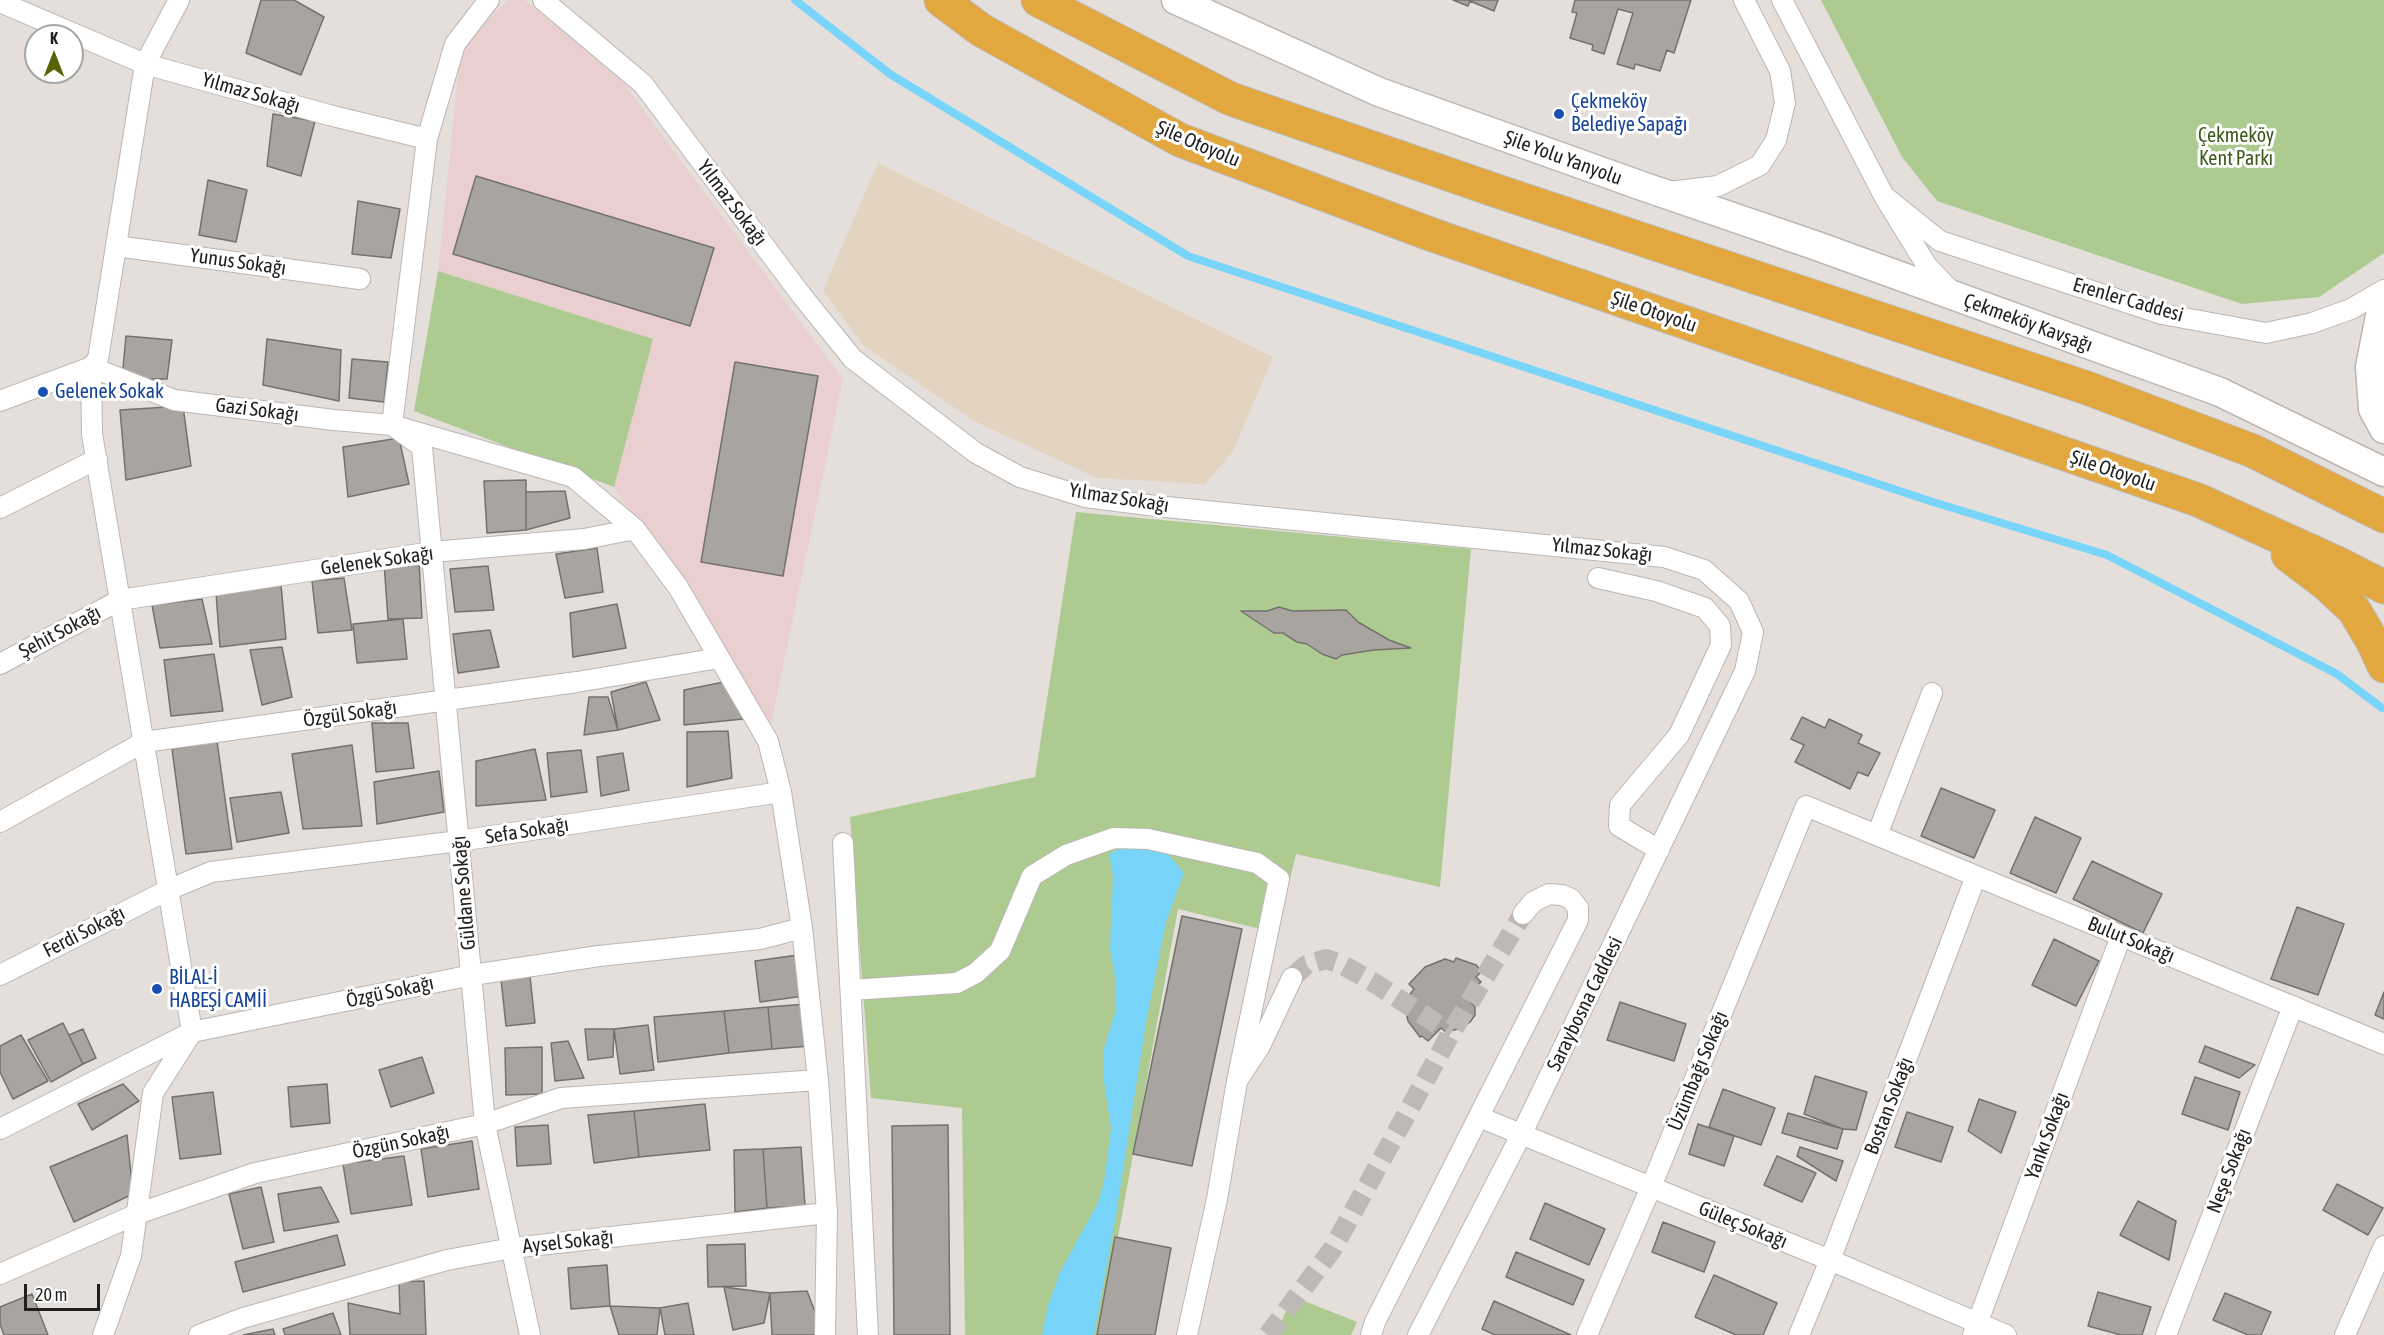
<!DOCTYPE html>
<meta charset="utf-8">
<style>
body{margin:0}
#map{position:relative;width:2384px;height:1335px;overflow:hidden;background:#e4dfdb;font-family:"Asap Condensed",sans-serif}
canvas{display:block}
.north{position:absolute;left:24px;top:24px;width:60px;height:60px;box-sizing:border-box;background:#fff;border:2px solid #a6a5a5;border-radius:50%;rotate:0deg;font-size:16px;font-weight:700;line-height:24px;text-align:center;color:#211f1e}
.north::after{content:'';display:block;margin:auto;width:21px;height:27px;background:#576304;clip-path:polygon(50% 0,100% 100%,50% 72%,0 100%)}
.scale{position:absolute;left:24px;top:1284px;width:76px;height:27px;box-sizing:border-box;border:3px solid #211f1e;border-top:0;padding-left:8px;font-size:18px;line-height:21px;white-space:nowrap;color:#211f1e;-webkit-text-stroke:4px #fff;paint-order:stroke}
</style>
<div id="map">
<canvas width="2384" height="1335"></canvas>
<div class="north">K</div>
<div class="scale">20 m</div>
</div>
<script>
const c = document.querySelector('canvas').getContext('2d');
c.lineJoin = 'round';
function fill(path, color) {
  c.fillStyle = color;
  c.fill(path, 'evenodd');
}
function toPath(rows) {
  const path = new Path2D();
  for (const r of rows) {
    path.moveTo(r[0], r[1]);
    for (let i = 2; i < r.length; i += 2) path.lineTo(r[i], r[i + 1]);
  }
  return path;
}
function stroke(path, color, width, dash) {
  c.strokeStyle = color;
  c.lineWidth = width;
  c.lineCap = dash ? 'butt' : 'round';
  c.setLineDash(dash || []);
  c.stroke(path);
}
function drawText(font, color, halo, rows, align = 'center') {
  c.font = font + ' "Asap Condensed",sans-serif';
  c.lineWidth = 6;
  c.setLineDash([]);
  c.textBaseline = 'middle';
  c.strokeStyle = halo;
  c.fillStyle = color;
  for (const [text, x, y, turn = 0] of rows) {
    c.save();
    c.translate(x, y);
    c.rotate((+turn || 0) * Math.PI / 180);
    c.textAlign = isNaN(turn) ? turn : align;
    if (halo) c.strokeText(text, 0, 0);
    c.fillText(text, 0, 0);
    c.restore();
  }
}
fill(toPath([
 [878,163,1273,357,1233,451,1205,484,1097,478,974,421,864,346,823,291]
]), '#e3d3c1');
fill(toPath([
 [508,0,525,0,621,80,843,379,771,724,614,487,652,339,438,271,461,47]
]), '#e9cfcf');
fill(toPath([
 [1821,0,2384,0,2384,253,2319,297,2242,304,1937,201,1902,157],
 [438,271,653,339,614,487,414,411],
 [1076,512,1471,549,1440,887,1296,854,1277,933,1178,909,1100,1335,965,1335,962,1108,871,1098,850,817,1035,777],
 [1292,1296,1357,1322,1351,1335,1276,1335]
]), '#adca91');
fill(toPath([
 [1148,844,1169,855,1184,873,1166,922,1146,1022,1116,1215,1094,1335,1042,1335,1048,1306,1060,1272,1098,1203,1104,1182,1111,1129,1104,1081,1104,1048,1116,1009,1116,984,1110,948,1113,876,1109,854,1127,845]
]), '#79d4fa');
stroke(toPath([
 [795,0,890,74,1188,256,1933,502,2107,555,2337,674,2382,708]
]), '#79d4fa', 8);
const building = toPath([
 [261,0,294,0,324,17,301,75,246,53,261,0],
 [1453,0,1498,0,1494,11,1470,1,1468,6,1453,0],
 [1575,0,1691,0,1674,53,1667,50,1660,71,1635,64,1634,69,1617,64,1633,13,1618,9,1604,54,1592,50,1593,45,1570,38,1577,13,1572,12,1575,0],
 [273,114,315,121,301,176,267,166,273,114],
 [476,176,714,248,690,326,453,254,476,176],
 [208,180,247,190,236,242,199,235,208,180],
 [358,201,400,209,391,258,352,254,358,201],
 [126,336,172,340,167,379,122,379,126,336],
 [267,339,341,350,339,401,263,385,267,339],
 [352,359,388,362,384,402,349,398,352,359],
 [735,362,818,376,783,576,701,562,735,362],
 [183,406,191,466,126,480,120,410,183,406],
 [399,438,409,484,348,497,343,447,399,438],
 [526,480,526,530,487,533,484,481,526,480],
 [565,491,570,518,526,530,526,492,565,491],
 [597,548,603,592,565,598,556,554,597,548],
 [419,561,422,618,388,619,384,563,419,561],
 [488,566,494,610,455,612,450,569,488,566],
 [344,578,352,630,318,633,312,581,344,578],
 [281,585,286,639,220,647,216,593,281,585],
 [202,599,212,644,160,648,152,605,202,599],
 [617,604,626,648,573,657,570,613,617,604],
 [1279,607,1292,611,1346,610,1358,622,1389,640,1411,648,1374,650,1342,655,1336,659,1322,654,1307,644,1297,642,1283,633,1274,633,1241,611,1267,611,1279,607],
 [403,619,407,659,357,663,353,624,403,619],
 [490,630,499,667,458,673,453,634,490,630],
 [282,647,292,697,262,705,250,650,282,647],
 [214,654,223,711,171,716,164,660,214,654],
 [729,681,743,719,684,725,684,690,729,681],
 [646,682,660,720,618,730,611,692,646,682],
 [589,697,608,697,618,730,584,735,589,697],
 [1802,717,1825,728,1829,719,1862,735,1858,743,1880,753,1868,776,1858,772,1850,789,1795,762,1804,745,1791,739,1802,717],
 [372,723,408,723,414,768,376,772,372,723],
 [728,731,732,778,687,787,687,732,728,731],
 [217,741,232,849,186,854,172,749,217,741],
 [352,745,362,826,303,829,292,754,352,745],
 [535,749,546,800,476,806,476,761,535,749],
 [581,750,587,792,551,797,547,753,581,750],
 [623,753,629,790,601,796,597,757,623,753],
 [439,771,444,812,377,824,374,782,439,771],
 [1941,788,1995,810,1974,858,1921,836,1941,788],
 [281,792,289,833,237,842,230,798,281,792],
 [2035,817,2081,838,2056,893,2010,873,2035,817],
 [2092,861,2162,894,2143,933,2073,899,2092,861],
 [2297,907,2344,924,2318,995,2271,979,2297,907],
 [1182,916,1242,929,1192,1166,1133,1154,1182,916],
 [2054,939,2099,961,2076,1006,2032,985,2054,939],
 [798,955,804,996,760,1002,755,961,798,955],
 [1456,958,1476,965,1482,971,1476,977,1481,982,1466,997,1475,1007,1475,1015,1470,1022,1458,1029,1446,1032,1441,1028,1428,1041,1422,1036,1420,1037,1408,1021,1405,1008,1410,1002,1407,998,1414,989,1409,984,1425,967,1445,959,1454,962,1456,958],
 [530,976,535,1023,506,1026,501,979,530,976],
 [2384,992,2384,1019,2375,1015,2384,992],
 [1620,1002,1686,1024,1674,1061,1607,1040,1620,1002],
 [807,1004,810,1046,772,1049,768,1007,807,1004],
 [768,1007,772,1049,729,1053,724,1011,768,1007],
 [724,1011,729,1053,658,1062,654,1017,724,1011],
 [63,1023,83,1064,51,1082,28,1040,63,1023],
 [648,1025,654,1070,620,1074,614,1029,648,1025],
 [83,1029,96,1058,83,1064,69,1035,83,1029],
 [585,1029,614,1029,613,1057,588,1060,585,1029],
 [21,1035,48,1081,13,1099,0,1072,0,1046,21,1035],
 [568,1041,584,1078,555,1081,551,1043,568,1041],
 [2205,1046,2255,1065,2239,1078,2199,1062,2205,1046],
 [542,1047,542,1094,506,1095,505,1048,542,1047],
 [422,1057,434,1093,391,1107,379,1070,422,1057],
 [1815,1076,1867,1092,1856,1130,1843,1129,1804,1114,1815,1076],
 [2195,1077,2240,1092,2228,1130,2182,1114,2195,1077],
 [123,1084,139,1101,92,1130,78,1104,123,1084],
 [327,1084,330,1123,291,1127,288,1087,327,1084],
 [1723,1089,1775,1108,1761,1145,1709,1127,1723,1089],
 [213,1092,221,1154,180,1159,172,1097,213,1092],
 [1979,1099,2016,1112,2001,1153,1968,1131,1979,1099],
 [705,1104,710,1150,639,1157,634,1111,705,1104],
 [634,1111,639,1157,594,1163,588,1115,634,1111],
 [1907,1112,1953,1127,1941,1162,1895,1147,1907,1112],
 [1788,1113,1843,1129,1837,1149,1782,1133,1788,1113],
 [1698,1124,1734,1136,1724,1166,1689,1154,1698,1124],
 [548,1125,551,1164,517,1166,515,1127,548,1125],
 [948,1125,950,1335,894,1335,892,1126,948,1125],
 [127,1135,133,1194,74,1222,50,1167,127,1135],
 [472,1141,479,1189,428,1197,421,1149,472,1141],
 [801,1147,805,1206,767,1208,763,1149,801,1147],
 [1800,1147,1843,1161,1836,1181,1797,1156,1800,1147],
 [763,1149,767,1208,735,1212,734,1150,763,1149],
 [404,1156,412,1205,351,1214,343,1164,404,1156],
 [1777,1156,1816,1173,1802,1202,1764,1185,1777,1156],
 [2337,1184,2383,1208,2368,1235,2323,1210,2337,1184],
 [261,1187,274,1242,243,1249,229,1194,261,1187],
 [321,1187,339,1222,284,1231,278,1194,321,1187],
 [2138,1201,2176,1221,2169,1260,2120,1235,2138,1201],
 [1545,1203,1605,1229,1589,1265,1530,1239,1545,1203],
 [1663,1222,1715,1242,1704,1272,1652,1252,1663,1222],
 [337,1235,345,1265,243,1292,235,1262,337,1235],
 [1115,1237,1171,1248,1155,1335,1097,1335,1115,1237],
 [745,1244,746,1286,708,1287,707,1245,745,1244],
 [1516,1252,1584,1280,1573,1305,1506,1277,1516,1252],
 [607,1265,610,1306,571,1309,568,1268,607,1265],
 [1714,1275,1777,1303,1763,1335,1736,1335,1695,1317,1714,1275],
 [424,1281,426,1335,350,1335,348,1303,400,1314,399,1282,424,1281],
 [724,1287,770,1293,764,1323,733,1330,724,1287],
 [807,1291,824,1335,772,1335,770,1293,807,1291],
 [2098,1292,2151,1307,2142,1335,2121,1335,2088,1326,2098,1292],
 [2225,1293,2271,1312,2261,1335,2248,1335,2213,1320,2225,1293],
 [32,1294,48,1335,4,1335,0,1324,0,1307,32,1294],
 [1494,1301,1571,1335,1495,1335,1482,1329,1494,1301],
 [688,1303,694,1335,665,1335,660,1308,688,1303],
 [610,1306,660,1308,657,1335,619,1335,610,1306],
 [333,1313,341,1335,285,1335,283,1329,333,1313],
 [273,1329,275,1335,243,1335,273,1329]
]);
fill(building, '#a8a5a0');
stroke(building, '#75716d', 1.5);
stroke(toPath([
 [1292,978,1306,965,1326,959,1341,964,1373,982,1451,1033],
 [1268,1335,1332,1250,1451,1033,1523,914]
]), '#bdb9b5', 20, [20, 10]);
const street = toPath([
 [179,0,145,64,329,115,427,139],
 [489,0,455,44,427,139,392,425,573,477,635,529,678,587,768,741,781,792,802,928,818,1080,827,1213],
 [543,0,643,84,802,296,853,359,976,453,1020,477,1085,497,1156,506,1664,557,1704,570,1739,601,1753,632,1745,671,1522,1133,1418,1335],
 [1782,0,1884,196,1927,266,1951,291],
 [0,2,145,64,98,359,91,367,0,401],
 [1669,192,1718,186,1760,165,1776,140,1785,103,1780,71,1744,0],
 [1884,196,1940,241,2162,314,2266,333,2312,323,2351,309,2384,290],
 [116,246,360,279],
 [91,367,174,400,334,420,392,425,422,447,485,1124,530,1335],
 [91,367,92,434,192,1032,153,1093,131,1256,103,1335],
 [0,508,97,459],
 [1598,578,1656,591,1705,608,1720,626,1721,645,1679,735,1620,805,1619,826,1659,850],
 [0,664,120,600,432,552,584,539,635,529],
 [0,822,144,742,577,682,719,658],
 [1877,835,1932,693],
 [843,843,868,1335],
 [0,975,168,890,211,872,459,841,781,792],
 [851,990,957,983,976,973,1000,951,1032,876,1066,855,1114,838,1148,839,1257,863,1279,879,1237,1081],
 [1479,1117,1830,1260,2006,1335],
 [0,1129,192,1032,472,975,599,956,760,939,802,928],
 [0,1274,137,1214,255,1173,485,1124,561,1098,818,1080],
 [199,1335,243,1318,447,1260,512,1248,827,1213,825,1335],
 [1187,1335,1217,1199,1237,1081,1260,1046,1292,978],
 [1371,1335,1375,1322,1578,920,1578,908,1571,899,1562,895,1549,894,1533,902,1523,914],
 [1587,1335,1651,1187,1806,806,2384,1044],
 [1799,1335,1830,1260,1976,876],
 [1973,1335,2121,936],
 [2166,1335,2293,1006],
 [2345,1335,2384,1246]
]);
const secondary = toPath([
 [1176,0,1379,92,1642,186,1817,246,2220,392,2384,472],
 [2384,310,2380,316,2370,367,2373,409,2384,429]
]);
const highway = toPath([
 [941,0,981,30,1180,140,1430,234,2198,500,2337,563,2384,587],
 [1038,0,1231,99,1497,191,2087,388,2253,451,2384,516],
 [2288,555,2325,583,2354,610,2373,642,2384,666]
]);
stroke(street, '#bcb6b3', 22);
stroke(secondary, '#bcb6b3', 31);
stroke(highway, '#bcbcbc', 35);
stroke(street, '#fff', 20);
stroke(secondary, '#fff', 28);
stroke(highway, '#e2a73e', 33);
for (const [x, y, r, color] of [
 [1559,114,6,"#1a4fb4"],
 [43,392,6,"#1a4fb4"],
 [157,989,6,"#1a4fb4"]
]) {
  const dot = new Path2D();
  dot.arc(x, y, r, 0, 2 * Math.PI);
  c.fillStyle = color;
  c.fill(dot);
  stroke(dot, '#fff', 2);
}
drawText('20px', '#211f1e', '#fff', [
 ["Yılmaz Sokağı",251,93,16],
 ["Şile Otoyolu",1198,144,23],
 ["Şile Yolu Yanyolu",1563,158,20],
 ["Yılmaz Sokağı",732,203,53],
 ["Yunus Sokağı",238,262,8],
 ["Erenler Caddesi",2128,300,16],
 ["Şile Otoyolu",1654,312,19],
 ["Çekmeköy Kavşağı",2028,323,20],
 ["Gazi Sokağı",257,410,7],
 ["Şile Otoyolu",2113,471,19],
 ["Yılmaz Sokağı",1119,498,9],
 ["Yılmaz Sokağı",1602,550,6],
 ["Gelenek Sokağı",377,561,-8],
 ["Şehit Sokağı",60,632,-28],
 ["Özgül Sokağı",350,714,-8],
 ["Sefa Sokağı",527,831,-9],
 ["Güldane Sokağı",464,893,-95],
 ["Ferdi Sokağı",84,932,-27],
 ["Bulut Sokağı",2131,940,22],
 ["Özgü Sokağı",390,992,-12],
 ["Saraybosna Caddesi",1585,1004,-64],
 ["Üzümbağı Sokağı",1698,1071,-68],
 ["Bostan Sokağı",1889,1106,-69],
 ["Yankı Sokağı",2047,1136,-70],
 ["Özgün Sokağı",401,1142,-12],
 ["Neşe Sokağı",2229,1171,-69],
 ["Güleç Sokağı",1743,1225,22],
 ["Aysel Sokağı",568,1242,-6]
]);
drawText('20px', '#164399', '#fff', [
 ["Çekmeköy",1571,102],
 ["Belediye Sapağı",1571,125],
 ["Gelenek Sokak",55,392],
 ["BİLAL-İ",169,978],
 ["HABEŞİ CAMİİ",169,1001]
], 'left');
drawText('20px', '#3d591b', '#fff', [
 ["Çekmeköy",2236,136],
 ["Kent Parkı",2236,159]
]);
</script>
